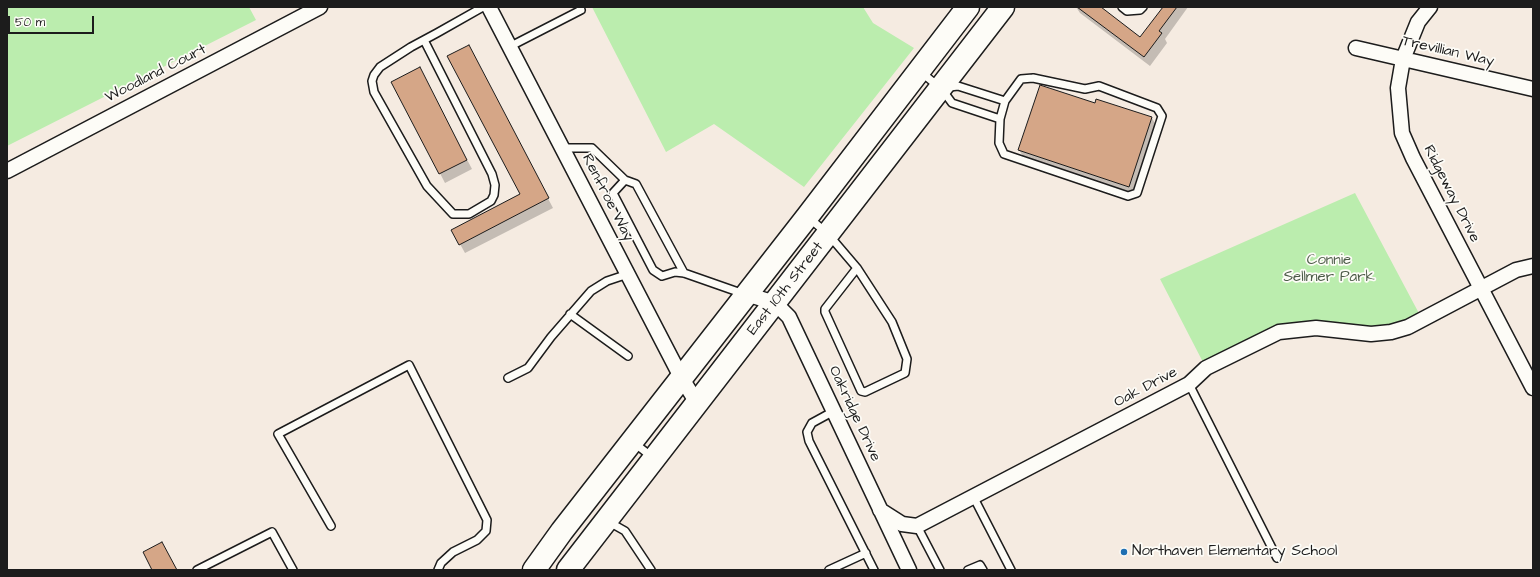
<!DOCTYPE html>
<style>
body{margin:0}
#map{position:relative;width:1540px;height:577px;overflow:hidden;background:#f5ebe1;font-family:"Architects Daughter",sans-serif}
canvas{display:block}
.frame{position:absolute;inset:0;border:8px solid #1c1c1c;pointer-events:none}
.scale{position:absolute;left:8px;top:16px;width:86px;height:18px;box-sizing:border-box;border:2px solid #1c1c1c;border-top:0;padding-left:5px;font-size:12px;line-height:14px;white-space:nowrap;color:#1c1c1c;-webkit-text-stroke:3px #fdfcf7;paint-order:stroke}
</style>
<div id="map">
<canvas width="1540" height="577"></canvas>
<div class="frame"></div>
<div class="scale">50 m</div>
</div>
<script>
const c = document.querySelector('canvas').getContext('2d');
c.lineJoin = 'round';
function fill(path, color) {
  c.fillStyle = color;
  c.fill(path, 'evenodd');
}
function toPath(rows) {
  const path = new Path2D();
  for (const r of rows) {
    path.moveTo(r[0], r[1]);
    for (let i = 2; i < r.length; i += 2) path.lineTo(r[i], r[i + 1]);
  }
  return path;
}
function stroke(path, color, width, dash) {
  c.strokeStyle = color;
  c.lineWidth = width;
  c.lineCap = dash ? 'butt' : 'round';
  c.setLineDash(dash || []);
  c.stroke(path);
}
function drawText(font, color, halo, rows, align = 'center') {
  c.font = font + ' "Architects Daughter",sans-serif';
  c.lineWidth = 3.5;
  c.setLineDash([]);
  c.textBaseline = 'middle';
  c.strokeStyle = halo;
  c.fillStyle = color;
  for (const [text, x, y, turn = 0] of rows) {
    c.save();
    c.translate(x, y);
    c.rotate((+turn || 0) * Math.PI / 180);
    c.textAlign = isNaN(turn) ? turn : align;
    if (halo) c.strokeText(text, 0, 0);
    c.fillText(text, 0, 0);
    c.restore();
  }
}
fill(toPath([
 [7,7,249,7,256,20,7,146],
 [592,7,863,7,873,23,914,48,804,187,714,124,666,152],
 [1355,193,1422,319,1371,334,1316,328,1257,342,1206,368,1160,279]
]), '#bbedae');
fill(toPath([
 [1076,7,1099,7,1141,38,1164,7,1188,7,1165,39,1167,43,1150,66,1080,13],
 [473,55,553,208,465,253,460,244,521,195],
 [424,78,472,169,445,183,393,82],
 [1152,118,1157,127,1134,195,1025,159,1019,150]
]), '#0003');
const building = toPath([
 [1077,7,1101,7,1140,37,1163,7,1177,7,1159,31,1162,33,1144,57,1077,7],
 [469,45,549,198,459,245,451,230,520,194,447,56,469,45],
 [420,67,467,160,439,174,391,82,420,67],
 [1040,85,1095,103,1096,99,1152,117,1129,187,1018,150,1040,85],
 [162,542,177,570,152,570,143,552,162,542]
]);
fill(building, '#d5a687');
stroke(building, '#1c1c1c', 1);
const service = toPath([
 [1122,7,1127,11,1140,10,1143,7],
 [424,40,492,174,495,185,494,195,491,201,469,214,453,214,427,186,374,92,372,81,374,75,380,67,411,47,437,33,483,7],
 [509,47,581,10,580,7],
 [921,72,939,87],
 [1033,78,1085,89,1099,86,1157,108,1162,116,1137,193,1128,196,1004,154,999,143,1000,119,1005,101,1021,79,1033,78],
 [1000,119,952,103,941,88,958,86,1005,101],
 [562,148,592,148,625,180,636,184,684,273],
 [625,180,613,193,653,270,662,276,675,272,684,273,744,294],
 [809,218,828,234,857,268,892,322,907,359,905,373,865,392,861,391,825,312,825,309,857,268],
 [570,314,628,356],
 [508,378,528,368,551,337,591,291,607,281,628,274],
 [1189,384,1277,558],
 [834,411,812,423,807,432,809,441,874,570],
 [633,442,652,457],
 [974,498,1011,570],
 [609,522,625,531,651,570],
 [331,526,278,434,409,365,487,520,486,531,477,540,453,552,441,563,438,570],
 [917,526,940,570],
 [197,570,272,532,293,570],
 [829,570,866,553],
 [968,570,980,565,983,570]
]);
const minor = toPath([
 [489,7,681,377,697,403],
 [1430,7,1418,22,1403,59,1398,88,1402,133,1413,158,1533,388],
 [1356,48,1533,89],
 [7,171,320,7],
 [746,294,775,303,789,317,909,570],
 [880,510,902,524,917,526,1189,384,1206,368,1279,332,1316,328,1371,334,1391,332,1408,327,1516,270,1533,266]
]);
const primary = toPath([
 [534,570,562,531,807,217,968,7],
 [568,570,1003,7]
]);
stroke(service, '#1c1c1c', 10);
stroke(minor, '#1c1c1c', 17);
stroke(primary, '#1c1c1c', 25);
stroke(service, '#fdfcf7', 7);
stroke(minor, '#fdfcf7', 14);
stroke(primary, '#fdfcf7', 22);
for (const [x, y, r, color] of [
 [1124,552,4,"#1f6fb2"]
]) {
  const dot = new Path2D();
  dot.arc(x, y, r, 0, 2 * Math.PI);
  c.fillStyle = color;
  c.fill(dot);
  stroke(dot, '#fdfcf7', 1.5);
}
drawText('15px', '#1c1c1c', '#fdfcf7', [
 ["Trevillian Way",1448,52,13],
 ["Woodland Court",156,74,-27],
 ["Ridgeway Drive",1451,194,63],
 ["Renfroe Way",607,198,63],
 ["East 10th Street",786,289,-52],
 ["Oak Drive",1146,388,-28],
 ["Oakridge Drive",854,414,65]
]);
drawText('15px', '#4c5b48', '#fdfcf7', [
 ["Connie",1329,261],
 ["Sellmer Park",1329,278]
]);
drawText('15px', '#1c1c1c', '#fdfcf7', [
 ["Northaven Elementary School",1132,552]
], 'left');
</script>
